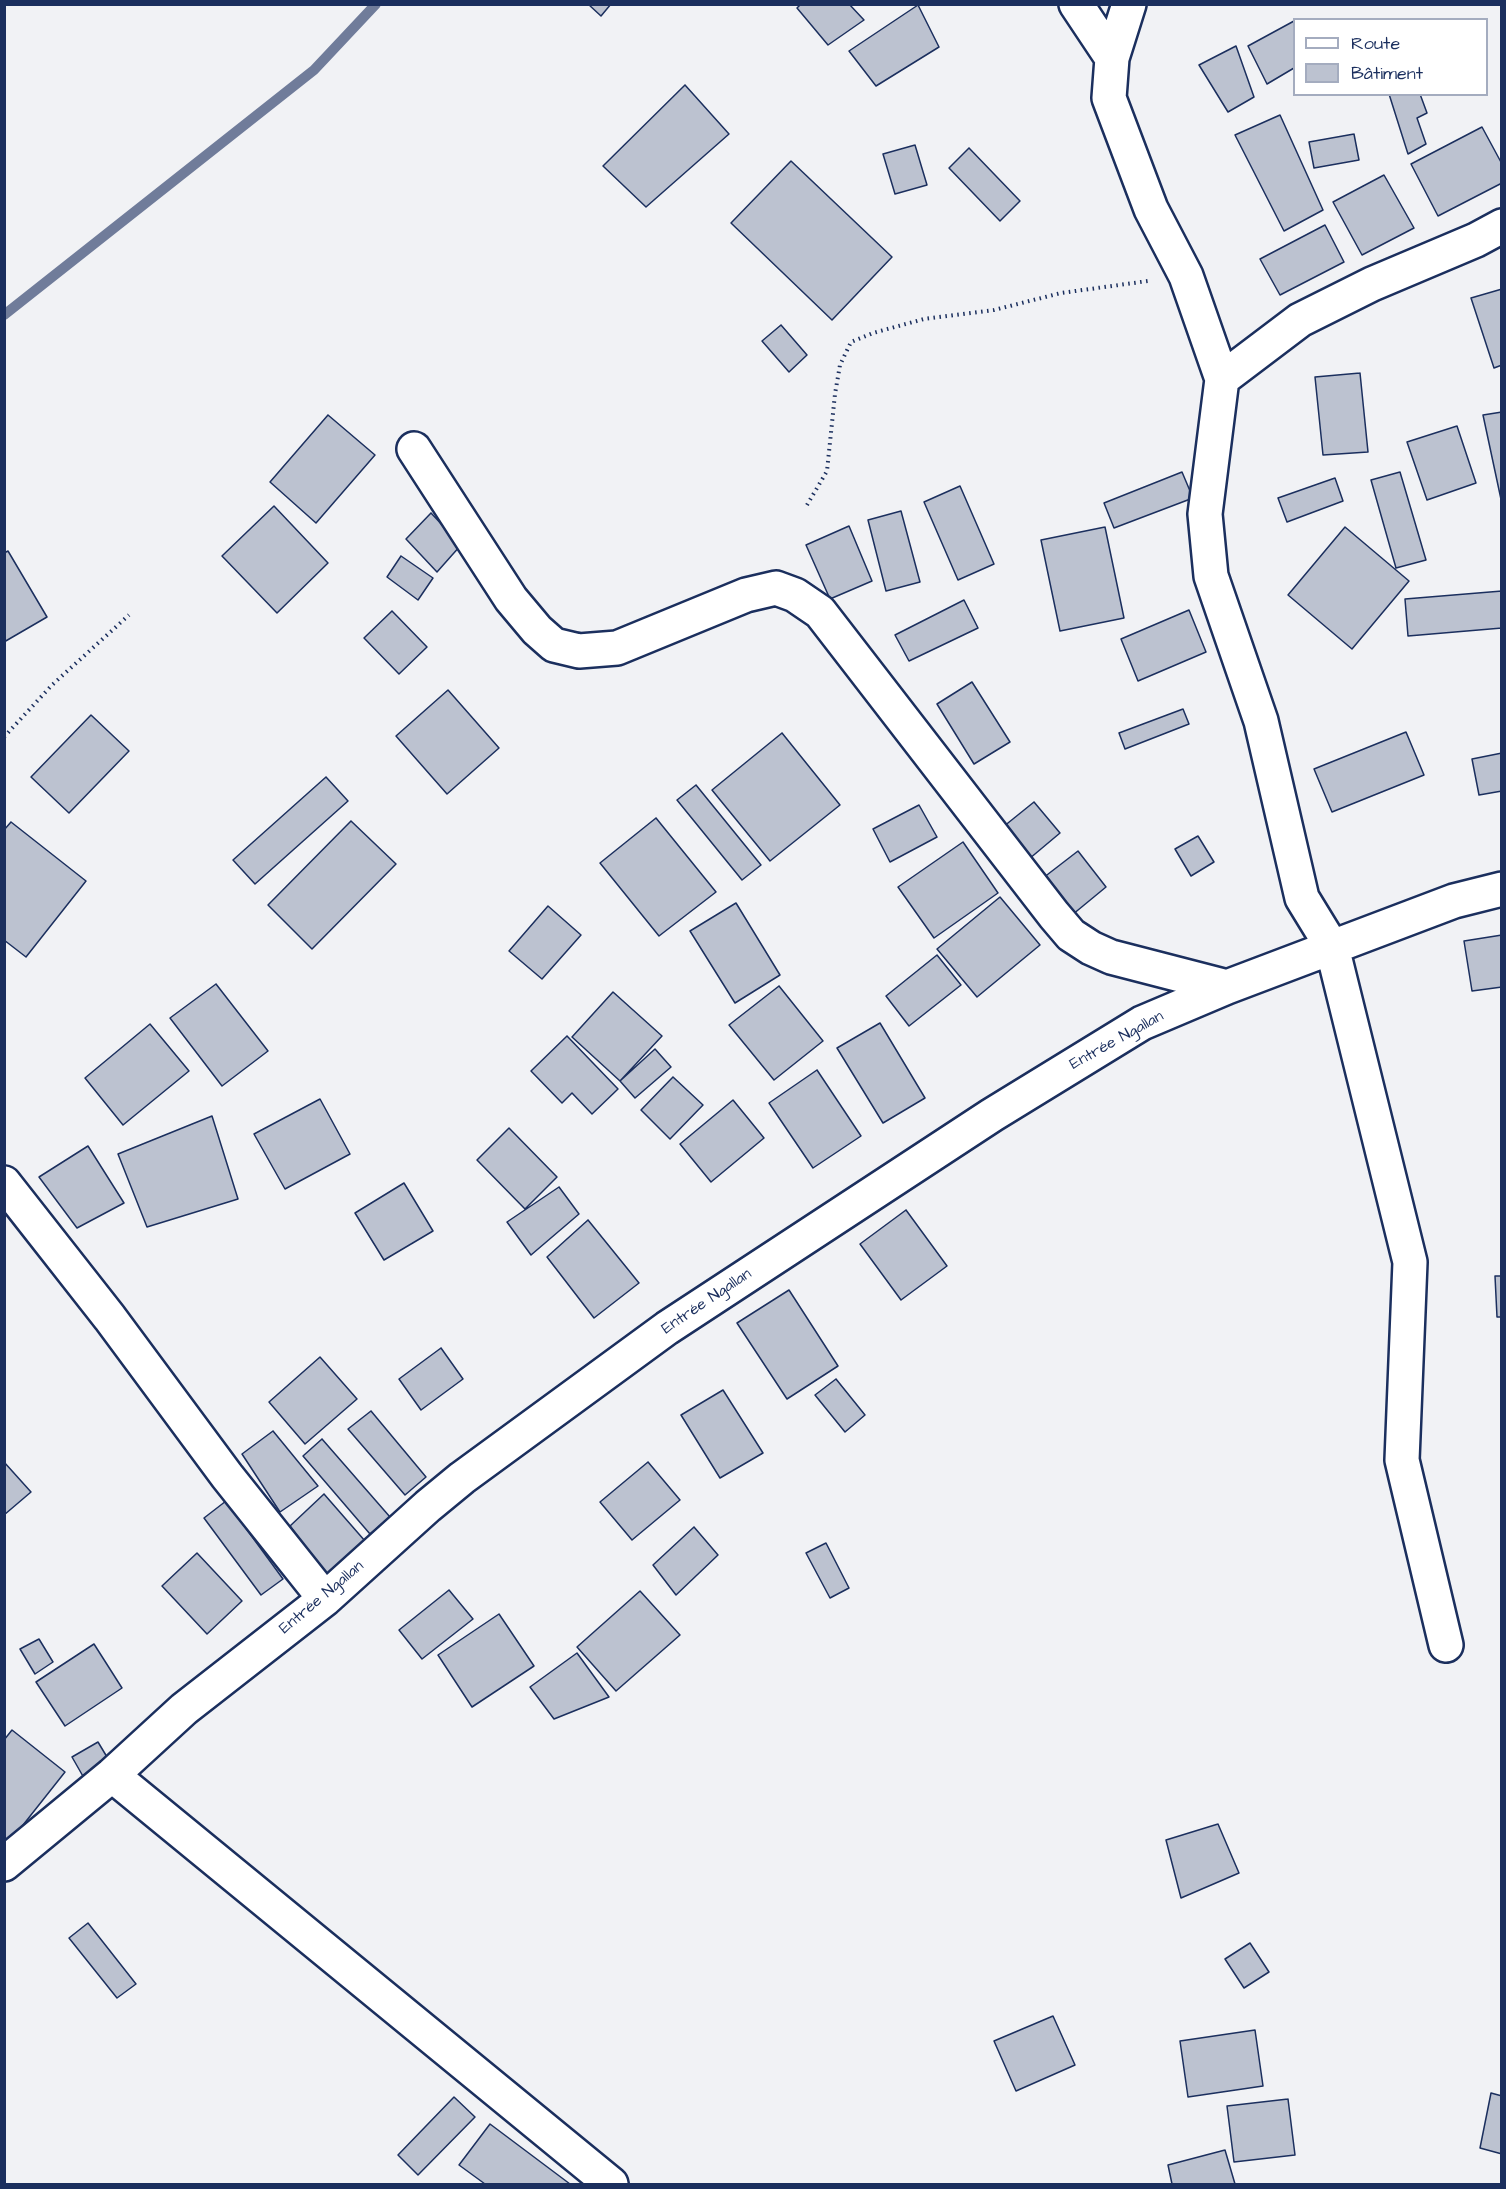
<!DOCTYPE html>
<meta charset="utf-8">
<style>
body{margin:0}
#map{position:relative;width:1506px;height:2189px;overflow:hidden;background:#f1f2f5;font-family:"Architects Daughter",sans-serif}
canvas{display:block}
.frame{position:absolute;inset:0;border:6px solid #1b2f5e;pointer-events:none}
.legend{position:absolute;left:1293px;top:18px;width:195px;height:78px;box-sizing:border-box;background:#fff;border:2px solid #a4acbf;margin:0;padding:8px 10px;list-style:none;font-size:18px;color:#1b2f5e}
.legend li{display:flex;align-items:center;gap:12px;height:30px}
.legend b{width:30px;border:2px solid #a4acbf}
</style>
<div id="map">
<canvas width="1506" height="2189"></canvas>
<div class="frame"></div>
<ul class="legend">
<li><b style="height:8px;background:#fff"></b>Route</li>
<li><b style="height:16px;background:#bcc2d0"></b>Bâtiment</li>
</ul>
</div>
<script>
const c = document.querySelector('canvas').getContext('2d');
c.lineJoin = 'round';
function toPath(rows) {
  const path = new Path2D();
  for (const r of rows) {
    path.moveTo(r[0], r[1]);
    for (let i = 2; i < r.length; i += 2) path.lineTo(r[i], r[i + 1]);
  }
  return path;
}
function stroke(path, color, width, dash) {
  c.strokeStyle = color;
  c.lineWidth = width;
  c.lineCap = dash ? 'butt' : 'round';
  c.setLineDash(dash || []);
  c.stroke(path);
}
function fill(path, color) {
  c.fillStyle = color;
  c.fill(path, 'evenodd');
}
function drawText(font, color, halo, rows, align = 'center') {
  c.font = font + ' "Architects Daughter",sans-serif';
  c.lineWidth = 4.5;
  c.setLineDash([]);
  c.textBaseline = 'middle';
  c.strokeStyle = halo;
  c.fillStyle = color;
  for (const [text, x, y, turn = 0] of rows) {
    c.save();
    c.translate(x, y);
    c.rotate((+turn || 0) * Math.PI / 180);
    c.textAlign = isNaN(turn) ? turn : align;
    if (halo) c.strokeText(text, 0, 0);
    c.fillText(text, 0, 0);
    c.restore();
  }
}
stroke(toPath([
 [4,315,314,70,376,4]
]), '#707c9a', 10);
const building = toPath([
 [588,4,611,4,601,16,588,4],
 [801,4,849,4,864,20,828,45,797,8,801,4],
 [918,5,939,47,876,86,849,51,918,5],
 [1294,21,1294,68,1267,84,1248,46,1294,21],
 [1236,46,1254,97,1228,112,1199,65,1236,46],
 [685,85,729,134,646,207,603,166,685,85],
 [1389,94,1420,94,1427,113,1417,118,1426,144,1408,154,1389,94],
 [1280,115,1323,210,1284,231,1235,135,1280,115],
 [1482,127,1502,164,1502,183,1438,216,1411,164,1482,127],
 [1354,134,1359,160,1314,168,1309,142,1354,134],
 [915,145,927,185,895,194,883,154,915,145],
 [969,148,1020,201,1000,221,949,168,969,148],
 [791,161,892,257,832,320,731,223,791,161],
 [1384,175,1414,228,1362,255,1333,202,1384,175],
 [1325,225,1344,262,1280,295,1260,259,1325,225],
 [1502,289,1502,365,1494,368,1471,298,1502,289],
 [781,325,807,355,789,372,762,341,781,325],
 [1360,373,1368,452,1323,455,1315,377,1360,373],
 [1502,412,1502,504,1483,415,1502,412],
 [328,415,375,455,316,523,270,482,328,415],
 [1457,426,1476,483,1427,500,1407,442,1457,426],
 [1182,472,1193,498,1114,528,1104,503,1182,472],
 [1400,472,1426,560,1396,568,1371,480,1400,472],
 [1335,478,1343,501,1287,522,1278,498,1335,478],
 [960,486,994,564,958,580,924,502,960,486],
 [274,506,328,563,277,613,222,556,274,506],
 [901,511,920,582,886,591,868,520,901,511],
 [431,513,461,545,437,572,406,539,431,513],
 [849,526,872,581,830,599,806,545,849,526],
 [1105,527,1124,618,1060,631,1041,540,1105,527],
 [1345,527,1409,581,1352,649,1288,595,1345,527],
 [8,551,47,617,4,642,4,553,8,551],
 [401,556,433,578,418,600,387,577,401,556],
 [1502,591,1502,628,1408,636,1405,599,1502,591],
 [964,600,978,628,909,661,895,635,964,600],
 [1189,610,1206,652,1138,681,1121,639,1189,610],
 [392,611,427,647,399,674,364,638,392,611],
 [972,682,1010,742,974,764,937,704,972,682],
 [448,690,499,748,447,794,396,736,448,690],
 [1183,709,1189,724,1125,749,1119,733,1183,709],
 [91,715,129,751,69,813,31,777,91,715],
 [1406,732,1424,775,1332,812,1314,769,1406,732],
 [782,733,840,805,770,861,712,790,782,733],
 [1502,753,1502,791,1479,795,1472,759,1502,753],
 [326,777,348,801,255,884,233,860,326,777],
 [696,785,761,865,742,880,677,800,696,785],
 [1034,802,1060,833,1029,859,1003,827,1034,802],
 [919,805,937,837,890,862,873,829,919,805],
 [656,818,716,892,659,936,600,863,656,818],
 [351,821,396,864,312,949,268,905,351,821],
 [11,822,86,881,26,957,4,940,4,830,11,822],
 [1198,836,1214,862,1191,876,1175,849,1198,836],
 [963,842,998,893,934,938,898,887,963,842],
 [1078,851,1106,887,1072,915,1043,878,1078,851],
 [1000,897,1040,945,977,997,937,949,1000,897],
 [736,903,780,975,735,1003,690,931,736,903],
 [548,906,581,935,542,979,509,951,548,906],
 [1502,935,1502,987,1472,991,1464,941,1502,935],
 [937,955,961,985,909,1026,886,996,937,955],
 [216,984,268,1051,222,1086,170,1018,216,984],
 [779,986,823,1041,774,1080,729,1025,779,986],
 [613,992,662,1036,620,1081,572,1037,613,992],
 [880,1023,925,1098,883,1123,837,1048,880,1023],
 [150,1024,189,1071,123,1125,85,1078,150,1024],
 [567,1036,618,1089,592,1114,572,1093,562,1103,531,1071,567,1036],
 [655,1049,671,1067,635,1098,620,1081,655,1049],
 [817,1070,861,1136,813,1168,769,1103,817,1070],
 [673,1077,703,1105,670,1139,641,1110,673,1077],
 [320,1099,350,1154,285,1189,254,1134,320,1099],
 [733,1100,764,1138,711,1182,680,1144,733,1100],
 [212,1116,238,1199,147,1227,118,1154,212,1116],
 [509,1128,557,1177,525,1209,477,1160,509,1128],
 [88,1146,124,1203,77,1228,39,1177,88,1146],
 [404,1183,433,1231,384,1260,355,1213,404,1183],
 [559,1187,579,1214,531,1255,507,1222,559,1187],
 [906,1210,947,1266,901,1300,860,1244,906,1210],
 [588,1220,639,1283,594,1318,547,1257,588,1220],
 [1495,1276,1502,1276,1502,1317,1497,1317,1495,1276],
 [789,1290,838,1366,787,1399,737,1323,789,1290],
 [441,1348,463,1379,421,1410,399,1379,441,1348],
 [320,1357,357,1399,305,1444,269,1402,320,1357],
 [836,1379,865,1415,845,1432,815,1395,836,1379],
 [723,1390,763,1453,720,1478,681,1415,723,1390],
 [371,1411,426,1477,405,1495,348,1429,371,1411],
 [273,1431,318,1486,280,1512,242,1454,273,1431],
 [322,1439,390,1517,370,1534,303,1456,322,1439],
 [4,1462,31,1492,4,1515,4,1462],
 [648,1462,680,1500,632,1540,600,1502,648,1462],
 [324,1494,365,1541,329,1580,290,1526,324,1494],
 [226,1501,283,1579,261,1595,204,1518,226,1501],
 [694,1527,718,1555,676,1595,653,1565,694,1527],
 [826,1543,849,1588,830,1598,806,1553,826,1543],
 [197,1553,242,1601,207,1634,162,1586,197,1553],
 [449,1590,473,1619,422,1659,399,1630,449,1590],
 [640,1591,680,1635,616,1691,577,1647,640,1591],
 [499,1614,534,1666,472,1707,438,1655,499,1614],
 [39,1639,53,1662,35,1674,20,1649,39,1639],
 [94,1644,122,1688,65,1726,36,1682,94,1644],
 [577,1653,609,1697,554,1719,530,1687,577,1653],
 [12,1730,65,1772,8,1844,4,1841,4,1740,12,1730],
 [98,1742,110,1762,84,1778,72,1757,98,1742],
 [1218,1824,1239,1873,1181,1898,1166,1840,1218,1824],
 [88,1923,136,1984,117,1998,69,1938,88,1923],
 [1250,1943,1269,1972,1244,1988,1225,1959,1250,1943],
 [1053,2016,1075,2065,1016,2091,994,2041,1053,2016],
 [1255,2030,1263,2086,1188,2097,1180,2041,1255,2030],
 [1491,2093,1502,2096,1502,2154,1480,2148,1491,2093],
 [454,2097,475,2117,418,2175,398,2155,454,2097],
 [1288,2099,1295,2155,1234,2162,1227,2106,1288,2099],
 [490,2124,570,2184,485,2184,459,2165,490,2124],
 [1225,2150,1235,2184,1172,2184,1168,2165,1225,2150]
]);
fill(building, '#bcc2d0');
stroke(building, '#1b2f5e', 1.5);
const minor = toPath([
 [1076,4,1112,58],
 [1129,4,1112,58,1109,98,1151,209,1186,276,1222,379],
 [414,449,511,599,537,630,554,645,579,651,617,648,746,595,776,588,795,595,820,612,1054,915,1071,935,1091,948,1111,957,1227,987],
 [4,1183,110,1318,227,1476,325,1599],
 [1446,1645,1402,1460,1410,1262,1332,947,1302,898,1261,721,1211,576,1205,514,1222,379,1300,320,1372,284,1476,240,1502,226],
 [112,1775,611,2184],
 [4,1864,112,1775,184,1709,325,1599,428,1506,462,1478,667,1328,992,1115,1142,1023,1227,987,1454,901,1502,889]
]);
stroke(minor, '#1b2f5e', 38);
stroke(toPath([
 [807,505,827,471,835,394,840,365,851,342,873,333,924,319,994,310,1061,293,1148,281],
 [4,737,52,685,129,615]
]), '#1b2f5e', 4, [1.5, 4.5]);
stroke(minor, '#fff', 33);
drawText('16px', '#1b2f5e', '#fff', [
 ["Entrée Ngallan",1117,1041,-29],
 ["Entrée Ngallan",707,1302,-34],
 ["Entrée Ngallan",322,1598,-40]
]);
</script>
